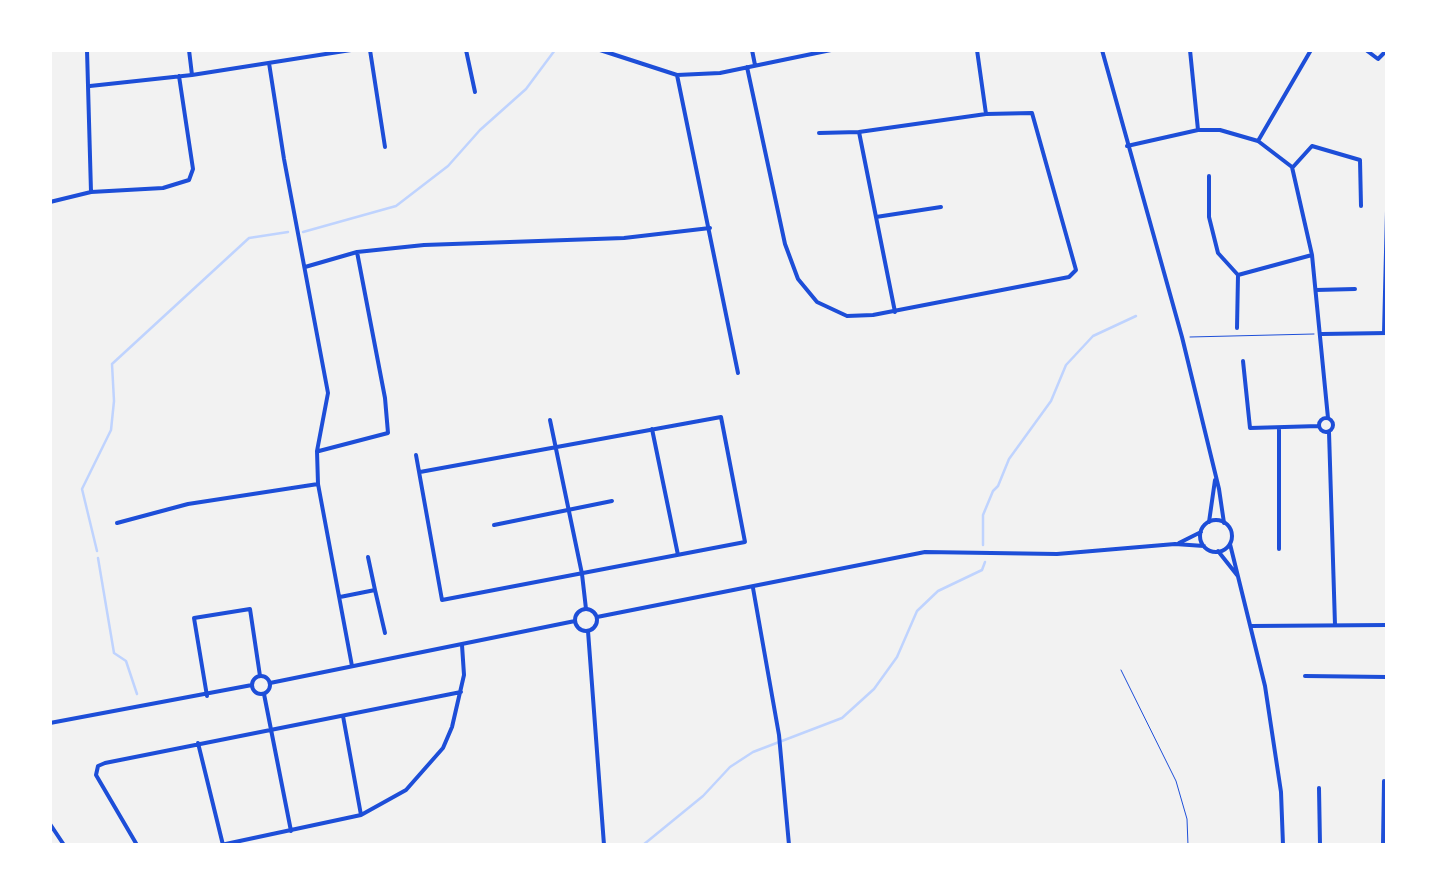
<!DOCTYPE html>
<style>
body{margin:0}
#map{position:relative;width:1437px;height:895px;overflow:hidden;background:#f2f2f2;font-family:Helvetica,sans-serif}
canvas{display:block}
.frame{position:absolute;inset:0;border:52px solid #fff;pointer-events:none}
</style>
<div id="map">
<canvas width="1437" height="895"></canvas>
<div class="frame"></div>
</div>
<script>
const c = document.querySelector('canvas').getContext('2d');
c.lineJoin = 'round';
function toPath(rows) {
  const path = new Path2D();
  for (const r of rows) {
    if (r.length === 3) {
      path.moveTo(r[0] + r[2], r[1]);
      path.arc(r[0], r[1], r[2], 0, 2 * Math.PI);
      continue;
    }
    path.moveTo(r[0], r[1]);
    for (let i = 2; i < r.length; i += 2) path.lineTo(r[i], r[i + 1]);
  }
  return path;
}
function stroke(path, color, width, dash) {
  c.strokeStyle = color;
  c.lineWidth = width;
  c.lineCap = dash ? 'butt' : 'round';
  c.setLineDash(dash || []);
  c.stroke(path);
}
stroke(toPath([
 [303,232,396,206,448,166,480,130,526,89,555,50],
 [983,545,983,515,993,491,998,486,1009,459,1051,401,1066,365,1093,336,1136,316],
 [97,551,82,489,111,430,114,401,112,364,249,238,288,232],
 [98,558,114,653,126,661,137,694],
 [643,845,703,796,730,767,753,752,842,718,874,689,897,657,917,611,938,591,982,570,985,562]
]), '#bfd3fe', 2.5);
stroke(toPath([
 [1190,337,1314,334]
]), '#1d4ed8', 1);
stroke(toPath([
 [1121,670,1176,781,1187,819,1188,845]
]), '#1d4ed8', 1);
stroke(toPath([
 [87,50,91,192],
 [189,50,192,75],
 [370,50,385,147],
 [466,50,475,92],
 [600,50,677,75,720,73,831,50],
 [752,50,755,65],
 [977,50,986,114],
 [1102,50,1182,337,1219,489,1224,523],
 [1190,50,1198,130],
 [1366,50,1378,59,1387,50],
 [269,63,284,159,328,393,317,451,318,484,352,666],
 [747,67,785,244,798,279,817,302,847,316,873,315,1069,277,1076,270,1032,113,986,114,859,132,819,133],
 [677,75,738,373],
 [90,86,192,75,351,50],
 [859,132,895,312],
 [1258,141,1311,50],
 [1127,146,1198,130,1220,130,1258,141,1292,167,1312,255,1328,418],
 [1293,167,1312,146,1360,160,1361,206],
 [1209,176,1209,217,1218,253,1238,275,1312,255],
 [50,202,91,192,163,188,189,180,193,169,179,76],
 [876,217,941,207],
 [305,267,357,252,424,245,624,238,710,228],
 [1316,290,1355,289],
 [1237,328,1238,275],
 [1384,333,1387,211],
 [1322,334,1387,333],
 [1243,361,1250,428,1319,426],
 [1326,425,7],
 [550,420,582,574,586,609],
 [652,429,678,555],
 [1279,429,1279,549],
 [1329,432,1335,625],
 [319,451,388,433,385,398,357,252],
 [416,455,442,600,745,542,721,417,420,472],
 [1209,522,1215,480],
 [117,523,188,504,318,484],
 [494,525,612,501],
 [368,557,375,590],
 [753,588,779,735,789,845],
 [340,597,375,590,385,633],
 [1251,626,1387,625],
 [588,631,604,845],
 [1305,676,1387,677],
 [264,694,291,831],
 [207,696,194,618,250,609,260,676],
 [343,716,361,815],
 [198,743,223,845],
 [1319,788,1320,845],
 [137,845,96,775,98,766,105,763,461,692],
 [221,845,361,815,406,790,443,748,452,727,464,675,462,645],
 [1383,845,1384,781]
]), '#1d4ed8', 4);
stroke(toPath([
 [1216,536,16],
 [1179,543,1201,532],
 [1230,544,1265,686,1281,792,1283,845],
 [1218,551,1237,575],
 [586,620,11],
 [597,617,925,552,1057,554,1175,544,1204,546],
 [261,685,9],
 [270,683,575,621],
 [50,723,252,685],
 [50,824,64,845]
]), '#1d4ed8', 4);
</script>
